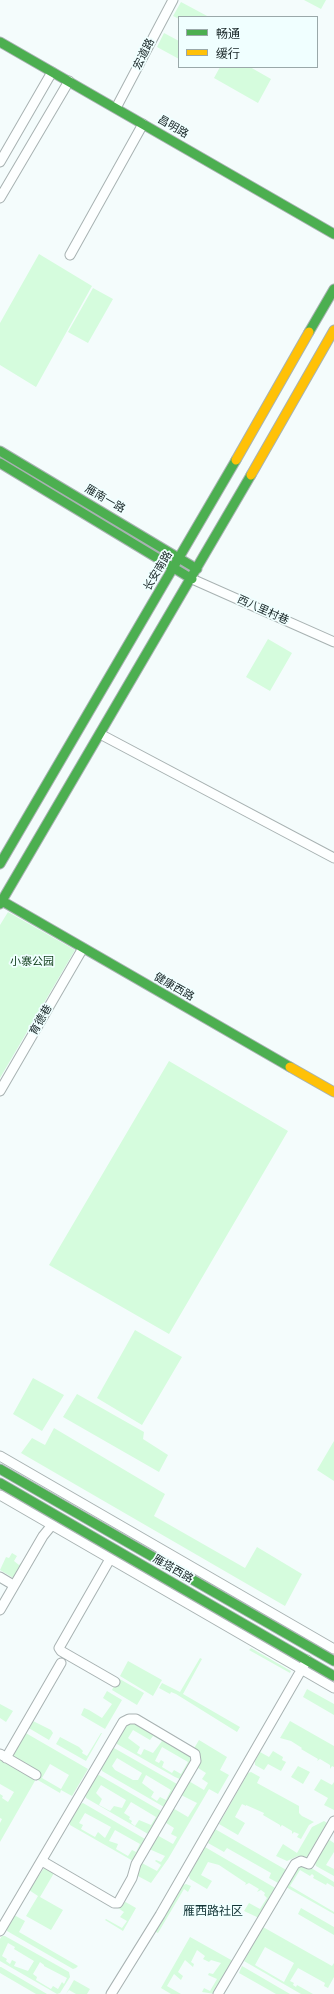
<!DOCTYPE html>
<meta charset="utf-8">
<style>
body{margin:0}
#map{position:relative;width:334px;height:1994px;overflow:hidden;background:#f4fcfc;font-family:"Work Sans","Noto Sans SC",sans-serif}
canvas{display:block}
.legend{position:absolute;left:178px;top:16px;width:140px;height:52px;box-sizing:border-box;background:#f0ffff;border:1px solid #9aa8a9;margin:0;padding:5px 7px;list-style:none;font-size:12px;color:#182627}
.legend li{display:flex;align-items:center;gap:8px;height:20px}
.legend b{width:20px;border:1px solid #9aa8a9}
</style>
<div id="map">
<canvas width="334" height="1994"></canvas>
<ul class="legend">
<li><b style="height:5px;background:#4caf50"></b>畅通</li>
<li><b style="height:5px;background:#ffc107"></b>缓行</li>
</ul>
</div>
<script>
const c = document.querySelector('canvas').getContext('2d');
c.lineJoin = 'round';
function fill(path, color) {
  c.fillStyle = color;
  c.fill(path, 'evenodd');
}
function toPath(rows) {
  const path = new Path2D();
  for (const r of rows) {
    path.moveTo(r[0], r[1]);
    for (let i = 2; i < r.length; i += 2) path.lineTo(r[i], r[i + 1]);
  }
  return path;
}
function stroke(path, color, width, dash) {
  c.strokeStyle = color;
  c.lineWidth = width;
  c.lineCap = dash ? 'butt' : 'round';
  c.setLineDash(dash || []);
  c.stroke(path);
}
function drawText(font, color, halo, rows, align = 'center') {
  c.font = font + ' "Work Sans","Noto Sans SC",sans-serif';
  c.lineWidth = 3.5;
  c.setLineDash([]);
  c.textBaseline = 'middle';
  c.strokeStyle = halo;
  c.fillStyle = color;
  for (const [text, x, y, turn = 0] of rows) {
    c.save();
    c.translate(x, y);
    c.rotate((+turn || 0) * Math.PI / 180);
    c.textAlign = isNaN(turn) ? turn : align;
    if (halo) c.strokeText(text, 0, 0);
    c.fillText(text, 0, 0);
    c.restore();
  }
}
fill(toPath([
 [304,0,326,0,321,9],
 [181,2,209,17,179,17,179,19,173,16],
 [164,33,179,41,179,59,157,47],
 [220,67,250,67,271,79,258,103,214,78],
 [39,254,92,286,36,387,0,365,0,323],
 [93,288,113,299,88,343,68,332],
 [268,639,292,653,270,691,246,677],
 [8,912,75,950,0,1078,0,925],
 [169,1061,288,1131,169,1334,49,1265],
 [135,1330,182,1357,142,1425,97,1398],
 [33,1378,64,1395,42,1431,13,1414],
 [77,1394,144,1432,143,1439,168,1455,159,1472,63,1417],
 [54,1428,165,1494,154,1516,245,1568,257,1547,302,1574,285,1606,21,1453,32,1438,45,1445],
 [334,1441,334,1481,317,1470],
 [12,1553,17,1556,14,1561,19,1565,21,1563,23,1564,15,1579,0,1570,6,1557,9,1558],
 [251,1648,291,1671,290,1673,249,1650],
 [200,1658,202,1659,183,1694,240,1727,237,1732,176,1694,171,1692,170,1694,159,1688,162,1683,180,1692],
 [128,1661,162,1680,153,1696,120,1676],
 [118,1678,144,1693,137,1705,112,1690],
 [307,1689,334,1704,334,1715,303,1697],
 [107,1691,122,1700,105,1729,81,1715,84,1708,89,1710,102,1718,112,1704,103,1698],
 [0,1704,13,1711,6,1722,0,1718],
 [31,1720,51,1730,53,1733,49,1740,27,1727],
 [133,1721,194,1757,182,1780,175,1777,117,1744,116,1741,125,1726],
 [133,1730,150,1740,153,1736,162,1741,153,1753,144,1749,141,1755,137,1753,140,1747,128,1738],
 [162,1747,188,1762,181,1774,174,1770,172,1773,162,1767,164,1762,161,1760,159,1763,155,1761],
 [290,1721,334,1746,334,1767,332,1766,330,1769,330,1765,320,1759,317,1761,318,1759,301,1749,302,1748,291,1741,280,1738],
 [24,1732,88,1769,72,1796,61,1790,60,1793,36,1779,0,1842,0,1823,2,1819,0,1818,0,1794,3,1796,2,1798,8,1802,14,1792,0,1784,0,1758,36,1779,40,1773,11,1755],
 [50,1764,69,1775,61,1789,42,1778],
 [101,1733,102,1733,86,1761,56,1744,60,1737,79,1747,83,1751,82,1753,87,1756],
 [199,1740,227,1757,220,1770,229,1775,218,1794,209,1789,168,1859,151,1883,136,1875,140,1862,157,1871,161,1865,155,1861,156,1860,161,1862,165,1856,147,1848,155,1834,173,1844,177,1837,171,1834,174,1828,163,1821,171,1807,188,1817,197,1803,179,1794,187,1780,204,1790,208,1783,202,1779,206,1773,195,1766,193,1750],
 [114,1748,177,1784,178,1786,164,1807,102,1771,101,1768,112,1749],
 [117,1758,142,1773,138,1780,133,1780,115,1770,112,1766],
 [146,1775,171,1790,166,1800,160,1797,157,1801,151,1797,154,1792,142,1783],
 [273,1751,283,1757,282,1760,286,1762,281,1771,268,1764,264,1770,255,1765,255,1761,260,1752,269,1757],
 [298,1766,310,1772,303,1784,291,1777],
 [251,1772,260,1777,257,1783,299,1806,299,1813,302,1816,314,1822,309,1825,301,1839,297,1837,299,1834,294,1832,292,1834,292,1831,282,1825,280,1827,280,1825,263,1815,264,1813,246,1805,246,1806,242,1804,235,1817,245,1823,238,1835,219,1824,248,1773],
 [99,1775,161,1811,148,1834,86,1798,85,1794,96,1776],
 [101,1785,126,1800,122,1808,114,1806,110,1811,99,1805,102,1799,96,1793],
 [131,1802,156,1817,151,1825,139,1820,135,1826,131,1823,132,1821,129,1819,130,1817,124,1813],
 [321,1779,332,1785,334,1782,334,1810,324,1805,328,1798,314,1790],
 [83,1803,145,1839,146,1841,133,1861,70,1825,70,1821,79,1805],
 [85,1813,111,1827,105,1838,98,1832,95,1837,81,1829,83,1825,79,1823],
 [115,1830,140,1844,136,1852,132,1850,128,1856,116,1849,118,1844,109,1841],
 [324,1821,327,1823,307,1857,298,1856,287,1861,276,1856,283,1844,297,1853,312,1827],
 [215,1829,288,1871,280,1884,269,1878,271,1873,227,1848,224,1852,208,1843],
 [328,1839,334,1843,334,1852,326,1865,334,1869,334,1876,316,1866,315,1863],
 [205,1847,277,1889,259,1918,244,1911,249,1903,260,1909,267,1898,264,1895,265,1893,261,1890,257,1892,259,1889,249,1883,245,1885,246,1883,219,1865,208,1862,201,1875,212,1881,207,1889,190,1879,189,1875],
 [298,1865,308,1866,334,1882,334,1887,327,1883,326,1885,313,1878,314,1876,312,1874,310,1876,300,1870,290,1886,334,1912,334,1914,286,1887],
 [44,1868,54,1873,40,1897,63,1910,51,1930,26,1916,38,1896,29,1890],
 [186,1884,191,1886,188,1892,184,1889,158,1933,154,1931,183,1885],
 [122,1900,136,1908,123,1931,105,1920,106,1919,122,1928,127,1921,120,1917,124,1912,118,1908],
 [301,1908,334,1927,334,1935,298,1914],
 [14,1915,25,1921,19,1932,78,1966,76,1968,73,1969,7,1931,7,1928],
 [263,1927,332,1966,334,1963,334,1977,328,1988,324,1986,325,1983,298,1968,290,1981,294,1983,293,1985,296,1987,297,1985,313,1994,301,1994,244,1961],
 [265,1947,294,1963,284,1982,255,1965],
 [2,1936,5,1936,69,1972,70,1977,60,1993,57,1994,0,1961,0,1939],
 [8,1943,15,1947,14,1949,34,1961,28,1971,14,1966,16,1962,12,1960,10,1964,6,1961,7,1959,2,1956],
 [40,1962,44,1965,44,1966,67,1978,64,1984,62,1982,58,1989,53,1986,51,1989,36,1980,37,1977,33,1974],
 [190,1937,233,1961,215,1994,202,1992,204,1988,210,1991,217,1979,208,1975,209,1973,213,1974,221,1963,211,1960,209,1962,203,1959,205,1956,197,1950,191,1962,194,1964,193,1967,185,1960,178,1972,183,1976,181,1980,174,1974,167,1986,181,1994,171,1994,161,1988],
 [242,1966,290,1994,276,1994,239,1973],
 [0,1967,1,1967,47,1994,36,1994,0,1973],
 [74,1980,90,1989,87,1994,76,1994,69,1990,66,1994]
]), '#d5fcdd');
const street = toPath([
 [116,108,173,0],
 [0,162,52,72],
 [0,198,69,81],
 [70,255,143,124],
 [192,579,334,642],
 [100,734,334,858],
 [0,1091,83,948],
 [0,1456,334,1649],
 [0,1495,334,1688],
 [110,1559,59,1648,61,1651,115,1682],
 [0,1577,10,1583],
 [0,1610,43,1536,52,1525],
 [0,1754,36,1775],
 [6,1758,61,1663],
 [0,1931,123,1722,129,1719,136,1719,195,1754,196,1761,136,1864,132,1878,118,1903,114,1903,42,1861],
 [111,1994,160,1915,307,1660],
 [218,1994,295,1864,301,1861,309,1864,334,1821]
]);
const fast = toPath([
 [0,42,334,234],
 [309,332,334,289],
 [0,451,197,569],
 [0,463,192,579],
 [0,864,236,460],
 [2,901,290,1067],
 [0,904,251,475],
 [0,1469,334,1661],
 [0,1483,334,1676]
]);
const slow = toPath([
 [236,460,309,332],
 [251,475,334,330],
 [290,1067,334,1092]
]);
stroke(street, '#a8b2b2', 11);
stroke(fast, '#a8b2b2', 11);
stroke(slow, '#a8b2b2', 11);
stroke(street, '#fdffff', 9);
stroke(fast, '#4caf50', 9);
stroke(slow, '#ffc107', 9);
drawText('11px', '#182627', '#f0ffff', [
 ["宏道路",144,54,-63],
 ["昌明路",173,127,30],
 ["雁南一路",105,499,30],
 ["长安南路",158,571,-59],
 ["西八里村巷",263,610,24],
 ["健康西路",174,987,30],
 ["育德巷",41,1020,-60],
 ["雁塔西路",173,1569,30]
]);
drawText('11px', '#0d3b17', '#f0ffff', [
 ["小寨公园",32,962]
]);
drawText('12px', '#123436', '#f0ffff', [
 ["雁西路社区",213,1911]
]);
</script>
